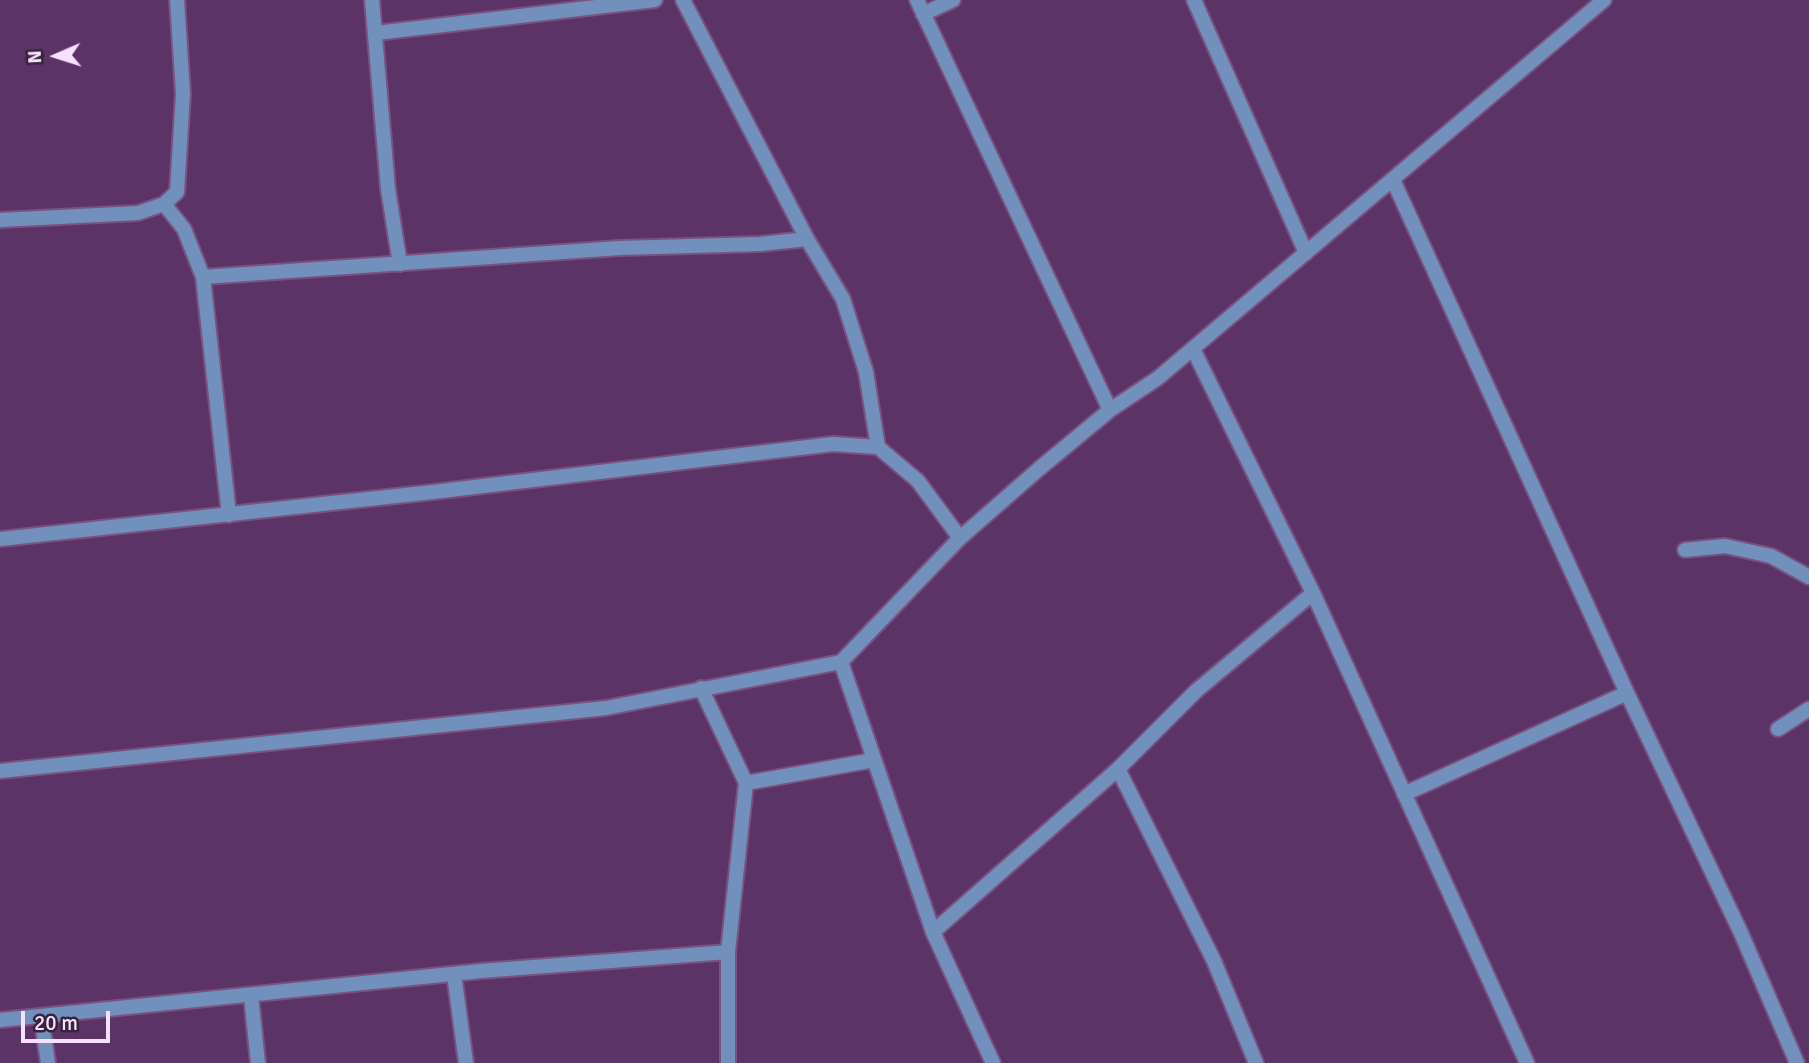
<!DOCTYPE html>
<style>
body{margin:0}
#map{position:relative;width:1809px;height:1063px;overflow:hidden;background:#5c3367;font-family:Signika,sans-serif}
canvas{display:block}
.north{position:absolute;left:21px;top:21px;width:70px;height:70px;-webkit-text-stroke:5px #37243c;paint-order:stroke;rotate:267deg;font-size:19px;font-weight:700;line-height:28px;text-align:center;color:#f7dffe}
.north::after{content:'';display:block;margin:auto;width:24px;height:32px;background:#f7dffe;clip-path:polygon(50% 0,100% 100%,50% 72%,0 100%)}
.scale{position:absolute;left:21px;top:1011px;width:89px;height:32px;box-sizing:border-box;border:4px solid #f7dffe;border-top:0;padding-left:9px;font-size:21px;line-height:24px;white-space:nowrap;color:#f7dffe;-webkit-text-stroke:5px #37243c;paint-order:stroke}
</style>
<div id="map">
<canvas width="1809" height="1063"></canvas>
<div class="north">N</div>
<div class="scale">20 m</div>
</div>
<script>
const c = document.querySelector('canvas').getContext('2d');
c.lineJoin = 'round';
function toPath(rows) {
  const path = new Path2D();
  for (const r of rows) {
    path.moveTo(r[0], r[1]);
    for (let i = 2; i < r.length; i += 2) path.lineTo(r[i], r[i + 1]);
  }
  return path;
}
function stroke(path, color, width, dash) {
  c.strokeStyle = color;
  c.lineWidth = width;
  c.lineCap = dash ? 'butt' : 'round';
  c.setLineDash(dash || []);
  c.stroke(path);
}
const minor = toPath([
 [372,0,388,189,400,264],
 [683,0,807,239],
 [917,0,1110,410],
 [1194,0,1306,253],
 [923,14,953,0],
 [376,33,655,0],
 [1393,180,1627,693,1741,933,1797,1063],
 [164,204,184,229,203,277,229,515],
 [0,220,138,213,164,204,177,192,183,94,177,0],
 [203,277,620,248,760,244,807,239,843,299,866,372,878,447],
 [1193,349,1313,593,1527,1063],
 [0,539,433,492,833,444,878,447,918,481,960,538],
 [1685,550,1725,546,1771,556,1809,577],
 [841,662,933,932,993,1063],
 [701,688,746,783,728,952,728,1063],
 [1778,729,1809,709],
 [1118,769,1214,961,1256,1063],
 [0,771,606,708,841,662,960,538,1040,468,1110,410,1158,378,1604,0],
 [746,783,874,760],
 [1404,794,1627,693],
 [933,932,1118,769,1196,691,1313,593],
 [454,974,466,1063],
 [251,996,258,1063],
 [41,1016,48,1063],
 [0,1020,481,971,728,952]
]);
stroke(minor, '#785282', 18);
stroke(minor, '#7290bc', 14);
</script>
